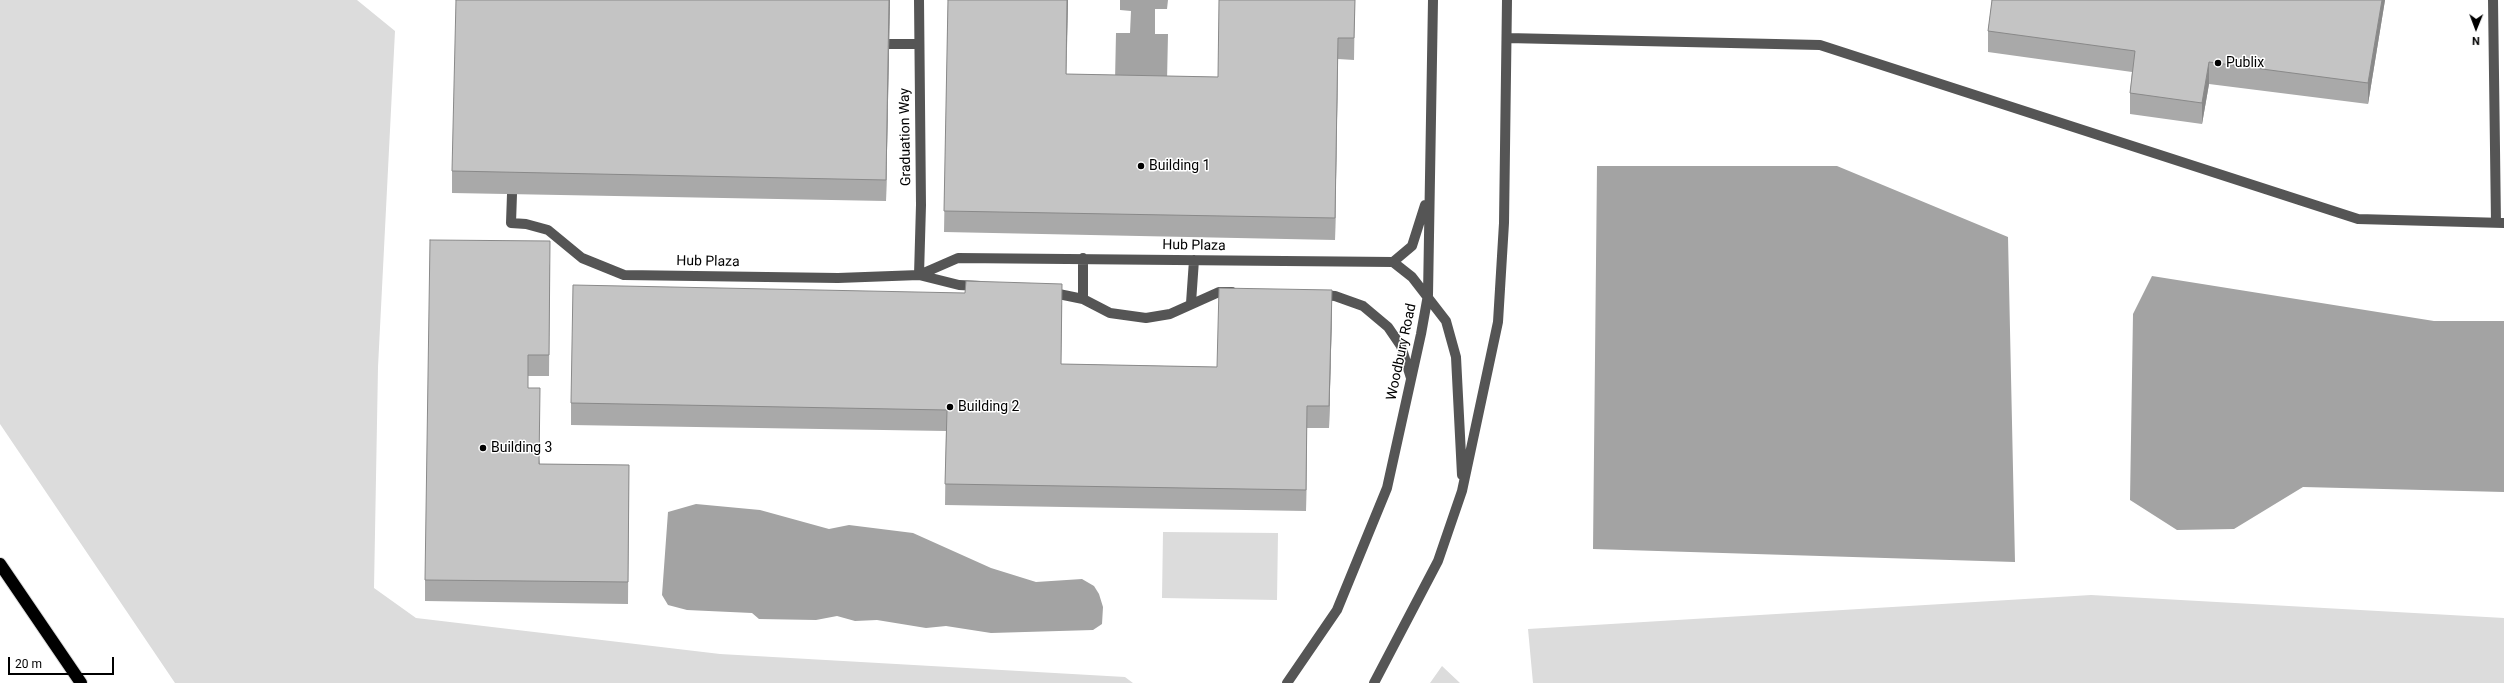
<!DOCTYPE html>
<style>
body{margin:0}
#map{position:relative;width:2504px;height:683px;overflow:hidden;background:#fff;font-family:Roboto,sans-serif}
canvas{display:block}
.north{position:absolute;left:2456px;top:8px;width:40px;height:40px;-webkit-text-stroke:3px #fff;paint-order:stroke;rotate:181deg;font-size:11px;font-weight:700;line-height:16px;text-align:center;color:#000}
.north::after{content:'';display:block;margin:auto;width:14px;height:18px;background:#000;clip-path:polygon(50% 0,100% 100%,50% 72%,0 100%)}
.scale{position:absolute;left:8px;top:657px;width:106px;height:18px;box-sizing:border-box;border:2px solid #000;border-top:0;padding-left:5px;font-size:12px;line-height:14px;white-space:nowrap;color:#000;-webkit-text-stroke:3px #fff;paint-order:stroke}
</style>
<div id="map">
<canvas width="2504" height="683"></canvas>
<div class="north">N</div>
<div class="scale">20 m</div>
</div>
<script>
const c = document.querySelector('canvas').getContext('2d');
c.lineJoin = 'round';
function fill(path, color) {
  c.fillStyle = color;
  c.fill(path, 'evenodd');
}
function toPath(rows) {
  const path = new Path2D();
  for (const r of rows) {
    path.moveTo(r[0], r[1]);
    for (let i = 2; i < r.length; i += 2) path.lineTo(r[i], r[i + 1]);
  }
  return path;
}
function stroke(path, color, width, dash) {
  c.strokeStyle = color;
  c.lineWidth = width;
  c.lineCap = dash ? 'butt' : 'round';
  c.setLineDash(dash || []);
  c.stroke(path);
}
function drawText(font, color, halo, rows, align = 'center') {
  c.font = font + ' Roboto,sans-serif';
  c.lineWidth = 3;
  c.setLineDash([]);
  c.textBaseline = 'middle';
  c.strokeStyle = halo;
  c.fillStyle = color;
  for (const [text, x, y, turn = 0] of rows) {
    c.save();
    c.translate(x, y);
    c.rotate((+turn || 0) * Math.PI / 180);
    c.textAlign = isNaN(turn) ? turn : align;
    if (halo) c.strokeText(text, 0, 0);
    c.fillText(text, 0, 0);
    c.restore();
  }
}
fill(toPath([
 [0,0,357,0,395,31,378,367,374,588,416,618,720,654,1125,677,1133,683,175,683,0,424],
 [1163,532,1278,533,1277,600,1162,598],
 [2091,595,2504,618,2504,683,1533,683,1528,629],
 [1442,666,1460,683,1430,683]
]), '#dcdcdc');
fill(toPath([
 [1120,0,1168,0,1167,9,1155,9,1155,34,1168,34,1167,81,1115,81,1116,33,1130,33,1131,11,1120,10],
 [1597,166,1837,166,2008,237,2015,562,1593,549],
 [2152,276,2434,321,2504,321,2504,492,2303,487,2234,529,2177,530,2130,500,2133,314],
 [696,504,760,510,829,529,849,525,913,533,991,568,1036,582,1082,579,1094,586,1099,594,1103,607,1102,624,1093,630,991,633,946,626,926,628,877,620,855,621,837,616,816,620,759,619,752,613,687,610,668,605,662,595,668,512]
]), '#a3a3a3');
const highway = toPath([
 [0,564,81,683]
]);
stroke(highway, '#dbdbdb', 14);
stroke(toPath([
 [2493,0,2496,223],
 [1507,38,1820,45,2358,219,2504,223],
 [889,44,919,44],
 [512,194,511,223,526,224,548,230,582,258,624,275,838,278,919,275,959,285,980,286],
 [1393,262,1412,277,1446,321,1456,357,1462,475],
 [919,275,958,258,1393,262,1412,246,1425,205],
 [919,275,921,205,919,0],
 [1049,292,1083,299,1110,313,1146,318,1170,314,1219,292,1232,292],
 [1318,295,1335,296,1363,306,1388,327,1401,346,1411,378],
 [1083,299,1083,258],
 [1191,303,1194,260],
 [1287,683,1337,610,1387,488,1421,334,1428,295,1433,0],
 [1374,683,1438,561,1462,491,1498,322,1504,223,1507,0]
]), '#555', 10);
stroke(highway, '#000', 12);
fill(toPath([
 [890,0,886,201,452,193,452,171],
 [948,0,1068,0,1066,74,1218,77,1355,0,1354,60,1338,59,1335,240,944,232],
 [1992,0,2385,0,2368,104,2209,84,2202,124,2130,114,2130,93,2132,72,1988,52,1988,31],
 [550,263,549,376,528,376,528,388,540,464,629,465,628,604,425,601,425,580],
 [965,293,1062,305,1061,364,1217,367,1332,312,1329,428,1307,428,1306,511,945,505,946,431,571,425,571,403]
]), '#a9a9a9');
fill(toPath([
 [889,0,890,0,886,201,886,180],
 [1067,0,1068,0,1066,96],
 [2382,0,2385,0,2368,104,2368,83],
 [1338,38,1338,59,1335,240,1335,218],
 [2209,62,2209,84,2202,124,2202,103],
 [1332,290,1332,312,1329,428,1329,406],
 [1307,406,1307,428,1306,511,1306,490]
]), '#898989');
const building = toPath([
 [456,0,889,0,886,180,452,171,456,0],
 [948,0,1067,0,1066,74,1218,77,1219,0,1355,0,1354,38,1338,38,1335,218,944,211,948,0],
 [1992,0,2382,0,2368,83,2209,62,2202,103,2130,93,2135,51,1988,31,1992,0],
 [430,240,550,241,549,355,528,355,528,388,540,388,539,464,629,465,628,582,425,580,430,240],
 [966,281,1062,284,1061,364,1217,367,1219,288,1332,290,1329,406,1307,406,1306,490,945,484,947,410,571,403,573,285,965,293,966,281]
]);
fill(building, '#c4c4c4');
stroke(building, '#898989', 1);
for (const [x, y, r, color] of [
 [2218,63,4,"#000"],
 [1141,166,4,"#000"],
 [950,407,4,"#000"],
 [483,448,4,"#000"]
]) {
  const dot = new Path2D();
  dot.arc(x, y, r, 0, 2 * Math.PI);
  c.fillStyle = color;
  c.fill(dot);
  stroke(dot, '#fff', 1.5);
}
drawText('14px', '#000', '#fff', [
 ["Publix",2226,63],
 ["Building 1",1149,166],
 ["Building 2",958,407],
 ["Building 3",491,448]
], 'left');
drawText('14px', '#000', '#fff', [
 ["Graduation Way",906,137,-91],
 ["Hub Plaza",1194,246,1],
 ["Hub Plaza",708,262,1],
 ["Woodbury Road",1402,352,-78]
]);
</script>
